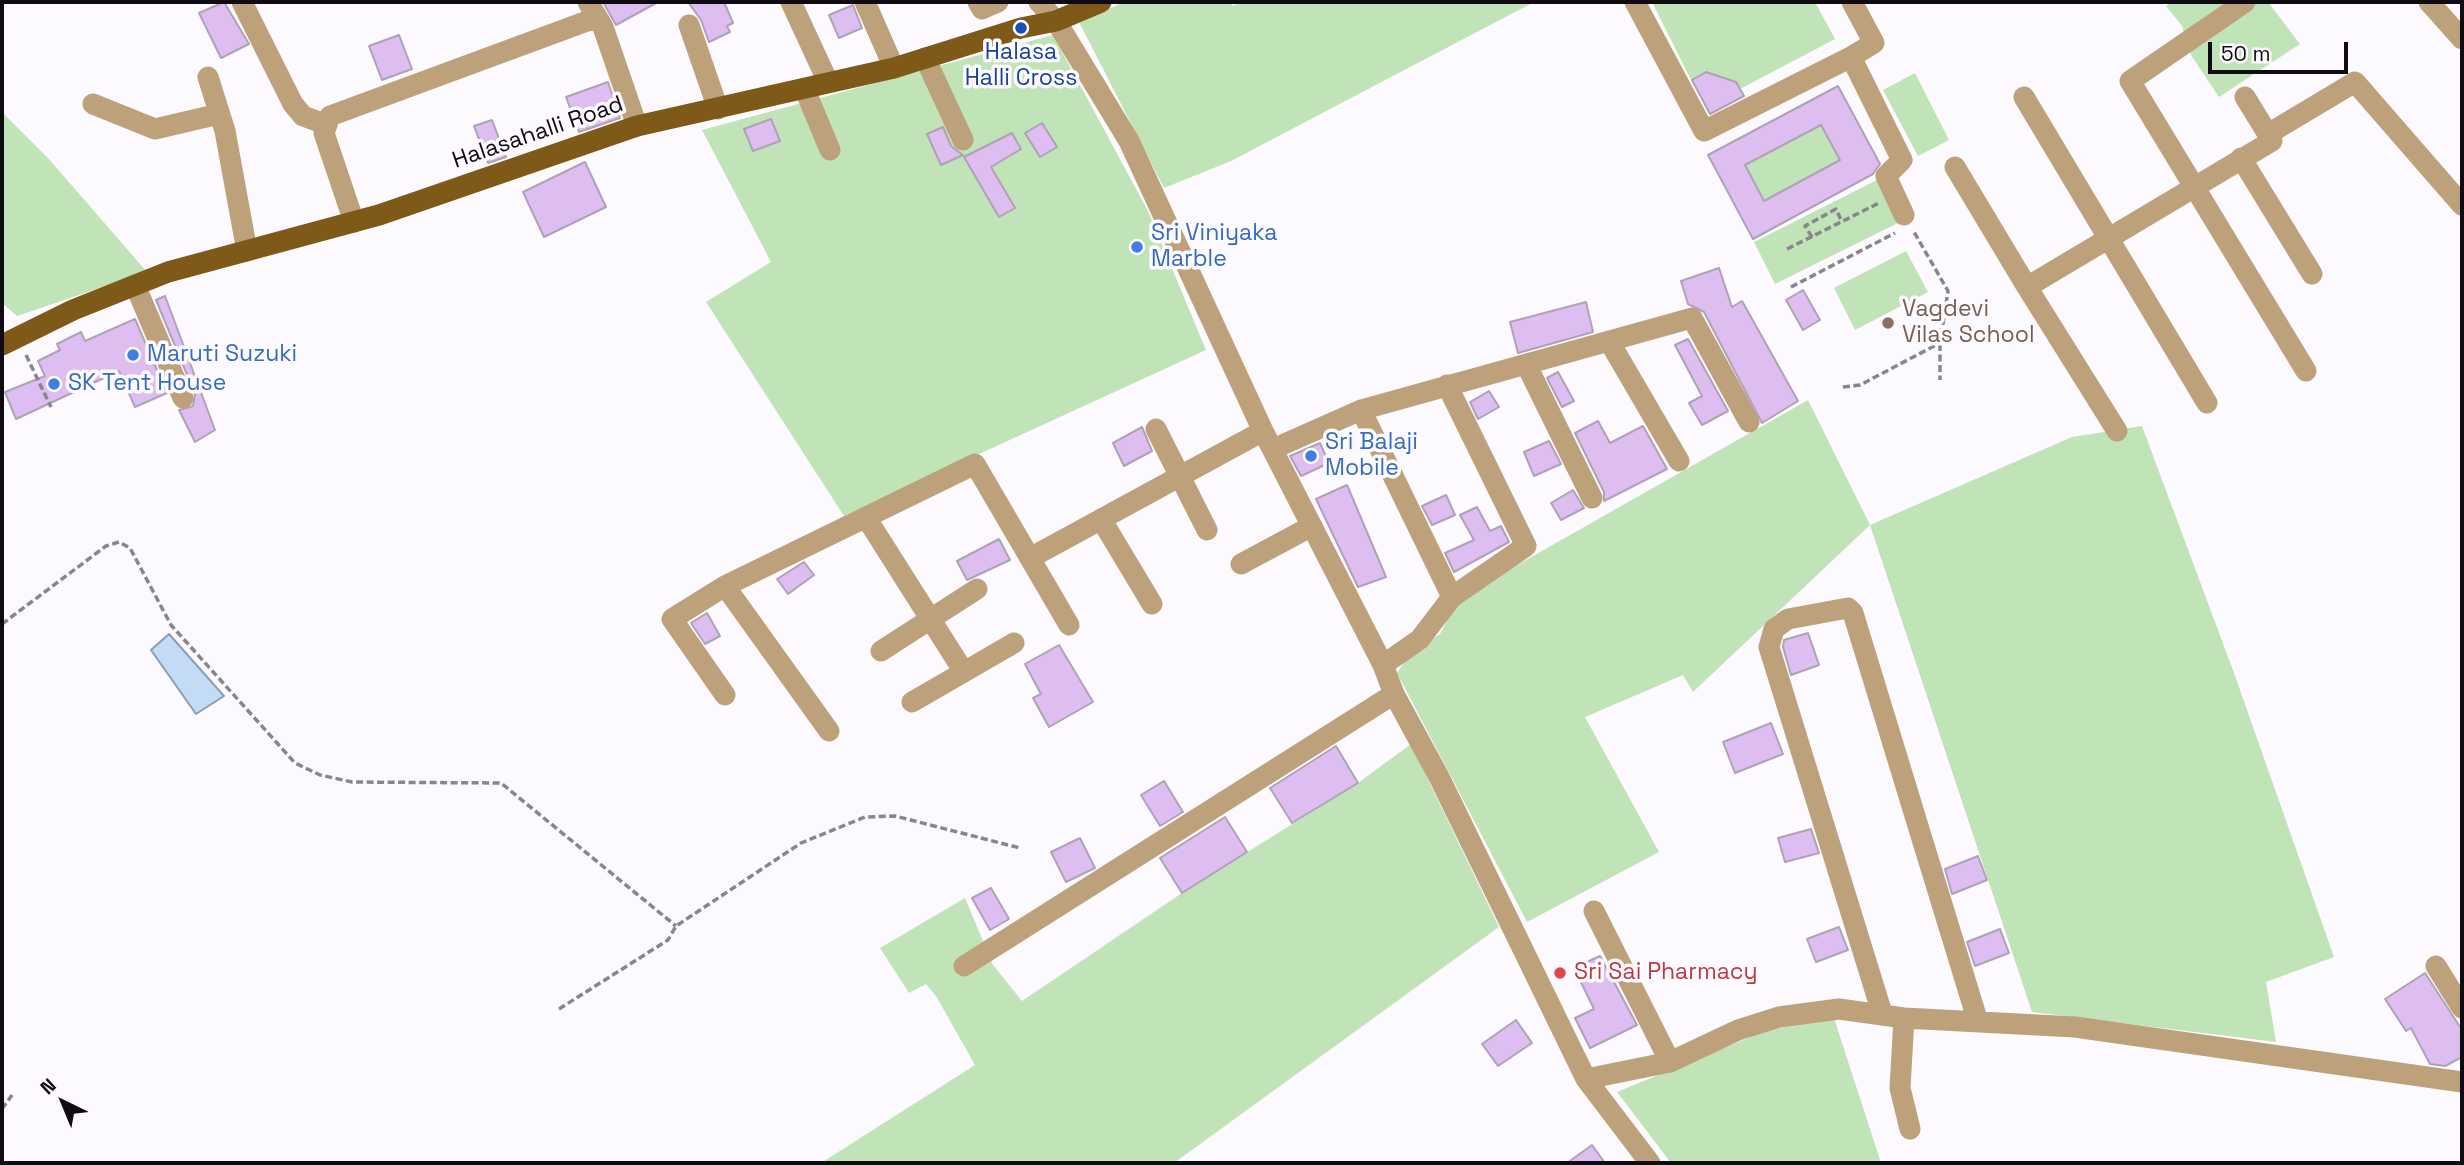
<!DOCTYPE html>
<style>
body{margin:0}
#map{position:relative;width:2464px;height:1165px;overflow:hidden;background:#fcfafe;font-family:"Space Grotesk",sans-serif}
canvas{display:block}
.frame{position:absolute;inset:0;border:4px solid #100b12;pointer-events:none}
.north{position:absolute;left:28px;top:1067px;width:70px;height:70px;-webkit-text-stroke:5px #fcfafe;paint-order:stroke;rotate:317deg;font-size:19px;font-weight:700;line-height:28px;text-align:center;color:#100b12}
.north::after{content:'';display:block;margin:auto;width:24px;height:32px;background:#100b12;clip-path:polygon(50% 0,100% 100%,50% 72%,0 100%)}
.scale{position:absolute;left:2208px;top:42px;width:140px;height:32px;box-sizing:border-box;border:4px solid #100b12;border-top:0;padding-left:9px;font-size:21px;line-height:24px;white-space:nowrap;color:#100b12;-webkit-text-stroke:5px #fcfafe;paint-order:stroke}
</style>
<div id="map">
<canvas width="2464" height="1165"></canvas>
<div class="frame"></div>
<div class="north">N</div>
<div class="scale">50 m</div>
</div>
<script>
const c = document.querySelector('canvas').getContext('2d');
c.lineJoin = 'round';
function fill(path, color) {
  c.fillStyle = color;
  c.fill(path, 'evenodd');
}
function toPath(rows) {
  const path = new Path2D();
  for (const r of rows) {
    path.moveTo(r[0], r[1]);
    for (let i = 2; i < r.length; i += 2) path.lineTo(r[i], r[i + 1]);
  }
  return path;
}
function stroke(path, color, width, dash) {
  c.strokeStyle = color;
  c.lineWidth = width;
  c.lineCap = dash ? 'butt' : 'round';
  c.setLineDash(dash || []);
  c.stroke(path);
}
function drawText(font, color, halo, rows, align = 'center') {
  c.font = font + ' "Space Grotesk",sans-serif';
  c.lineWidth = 7;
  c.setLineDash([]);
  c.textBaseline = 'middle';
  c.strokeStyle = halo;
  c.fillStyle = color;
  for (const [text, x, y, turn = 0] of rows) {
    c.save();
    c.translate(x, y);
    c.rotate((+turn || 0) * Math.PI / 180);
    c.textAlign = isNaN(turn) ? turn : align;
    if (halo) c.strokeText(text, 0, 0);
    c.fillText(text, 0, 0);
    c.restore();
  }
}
fill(toPath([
 [1124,2,1230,2,1233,6,1240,2,1534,2,1231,161,1164,188,1079,22],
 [1652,2,1815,2,1835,39,1740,89,1736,82,1706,72,1691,80],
 [2173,2,2268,2,2300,44,2219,97,2191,55,2182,26,2166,6],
 [1053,35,1148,211,1206,350,844,516,706,302,771,262,702,130],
 [1915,73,1949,140,1918,156,1883,90],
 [2,112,48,158,147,272,17,316,2,303],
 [1821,125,1840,160,1764,201,1745,165],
 [1879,179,1900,222,1775,284,1754,242],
 [1906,251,1928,292,1855,330,1834,288],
 [1808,400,1870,525,2072,437,2142,426,2234,673,2334,957,2266,982,2276,1042,2032,1012,1870,525,1693,692,1683,675,1585,717,1659,852,1527,922,1397,673,1411,652,1440,634,1459,598],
 [1411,744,1499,927,1174,1163,821,1163,975,1065,936,996,926,984,909,993,880,948,965,898,993,965,1022,1001,1182,893,1358,783],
 [1834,1018,1881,1163,1671,1163,1617,1092,1768,1030]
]), '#c0e3b7');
const water = toPath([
 [169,634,224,696,196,714,151,650,169,634]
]);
fill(water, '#c3dbf6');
stroke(water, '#8d9db2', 2);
const building = toPath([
 [224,2,249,44,221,58,199,13,224,2],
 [603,2,658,2,616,25,603,2],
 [688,2,724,2,733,23,727,26,730,32,709,42,701,20,688,2],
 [853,5,862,28,839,38,829,15,853,5],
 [399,35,412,69,382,80,369,46,399,35],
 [1706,72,1736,82,1744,96,1710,114,1692,80,1706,72],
 [608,82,620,118,579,132,566,97,608,82],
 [1838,86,1880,164,1873,174,1753,239,1708,155,1838,86],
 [1821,125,1840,160,1764,201,1745,165,1821,125],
 [771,119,780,141,753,151,744,129,771,119],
 [492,120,506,157,488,163,474,126,492,120],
 [1042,123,1057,147,1040,157,1025,133,1042,123],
 [943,127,951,146,963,155,941,165,927,134,943,127],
 [1012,133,1021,149,991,167,1015,208,999,217,964,157,1012,133],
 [585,162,606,207,544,237,523,192,585,162],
 [1719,268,1732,307,1742,301,1798,401,1762,423,1704,312,1688,304,1681,281,1719,268],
 [1803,290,1820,320,1803,330,1786,300,1803,290],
 [165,296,215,430,195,442,179,410,193,406,195,394,156,300,165,296],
 [1586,302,1593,332,1518,353,1510,322,1586,302],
 [135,319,167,393,135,407,119,371,16,419,5,392,45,376,38,361,60,350,57,344,81,332,85,341,135,319],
 [1688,339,1728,411,1702,425,1689,403,1702,396,1675,345,1688,339],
 [1558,372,1574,401,1562,407,1547,378,1558,372],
 [1489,391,1499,407,1478,419,1470,402,1489,391],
 [1598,421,1610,443,1643,426,1667,469,1604,501,1604,492,1575,433,1598,421],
 [1142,427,1152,451,1124,466,1113,443,1142,427],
 [1549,441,1561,464,1534,476,1524,452,1549,441],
 [1320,443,1329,463,1301,476,1290,456,1320,443],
 [1347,485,1386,577,1358,587,1316,499,1347,485],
 [1573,490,1584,508,1561,520,1551,503,1573,490],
 [1446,495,1455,515,1432,525,1422,506,1446,495],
 [1477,507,1490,531,1501,526,1509,542,1454,572,1445,553,1474,540,1460,515,1477,507],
 [999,539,1010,560,967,580,957,561,999,539],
 [804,562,814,575,788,594,777,579,804,562],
 [707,613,720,636,705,644,691,623,707,613],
 [1808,633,1819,665,1791,675,1783,647,1784,640,1808,633],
 [1059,645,1093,702,1049,727,1033,698,1041,694,1025,664,1059,645],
 [1771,723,1783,754,1735,773,1723,742,1771,723],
 [1336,746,1358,783,1292,823,1270,788,1336,746],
 [1164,781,1183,812,1160,826,1141,795,1164,781],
 [1225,817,1247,852,1182,893,1160,858,1225,817],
 [1811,829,1819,853,1785,862,1778,838,1811,829],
 [1080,838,1095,868,1066,882,1051,852,1080,838],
 [1978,856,1987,880,1952,894,1945,869,1978,856],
 [991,888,1009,919,990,930,972,898,991,888],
 [1839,927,1848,950,1816,962,1807,939,1839,927],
 [2000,929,2009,953,1975,966,1967,942,2000,929],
 [1600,956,1637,1025,1590,1048,1575,1018,1594,1009,1574,968,1600,956],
 [2425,973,2462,1030,2462,1057,2445,1066,2430,1064,2411,1028,2406,1031,2385,999,2425,973],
 [1516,1020,1532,1043,1498,1066,1482,1044,1516,1020],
 [1592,1145,1605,1163,1567,1163,1592,1145]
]);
fill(building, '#debef0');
stroke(building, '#aea2b6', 2);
stroke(toPath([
 [1812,237,1805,226,1836,209,1842,222],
 [1787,249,1879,203],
 [1791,287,1895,233],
 [1940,344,1940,380],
 [26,355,51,407],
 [1843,387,1860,385,1940,343,1948,291,1914,232],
 [2,624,106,546,119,542,130,548,171,625,295,763,320,775,352,782,501,783,676,926],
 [559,1009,668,940,676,926,801,843,865,817,895,816,1020,848],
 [2,1109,12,1095]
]), '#89868b', 3.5, [7, 3.5]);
stroke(toPath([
 [242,2,293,104,303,116,325,124],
 [588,2,603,27,637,126],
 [791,2,828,82],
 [865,2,894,68],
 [978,2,982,9,998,2],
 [1039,2,1056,21,1129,141,1263,431,1383,665,1394,694,1439,777,1586,1079,1670,1062,1738,1030,1779,1017,1839,1009,1904,1018,2075,1027,2462,1082],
 [1635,2,1704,131,1851,57],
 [1852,2,1874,43,1851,57,1902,160,1886,176,1904,215],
 [2245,2,2130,81,2306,371],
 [2429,2,2462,39],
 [689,25,718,109],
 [925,58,963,140],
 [208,77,225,131,247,251],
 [805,90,830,150],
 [2024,97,2207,403],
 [93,104,155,129,219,114],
 [2268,134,2355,82,2462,205],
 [2241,158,2312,274],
 [1955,167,2027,287,2272,141,2245,97],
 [354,222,324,133,330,116,590,20,598,21],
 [135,285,183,398],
 [2027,287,2117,431],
 [1609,341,1679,461],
 [1527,366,1592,498],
 [1361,410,1452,597],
 [1156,429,1207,530],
 [1273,449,1361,410,1692,318,1749,422],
 [867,519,964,672],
 [1101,519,1152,604],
 [1030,558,1263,431],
 [1241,564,1312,526],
 [725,586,829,731],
 [881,651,977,589],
 [1383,665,1420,639,1452,597,1526,546,1447,385],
 [725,695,672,619,725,586,975,464,1069,625],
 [912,702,1014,643],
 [1594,911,1670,1062],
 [964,966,1394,694],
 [2436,966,2462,1008],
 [1882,1013,1769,647,1774,629,1788,619,1848,608,1853,613,1978,1022],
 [1904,1018,1900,1088,1910,1129],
 [1586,1079,1650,1163]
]), '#bca17b', 21);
stroke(toPath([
 [2,345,73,310,168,272,379,215,637,126,894,68,1021,28,1056,21,1101,2]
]), '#7e5917', 21);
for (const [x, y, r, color] of [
 [1021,28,7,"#1a4fb4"],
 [1137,247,7,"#3f7fe0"],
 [1888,323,7,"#8d6e63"],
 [133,355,7,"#3f7fe0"],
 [54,384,7,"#3f7fe0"],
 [1311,456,7,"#3f7fe0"],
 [1560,973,7,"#e0444e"]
]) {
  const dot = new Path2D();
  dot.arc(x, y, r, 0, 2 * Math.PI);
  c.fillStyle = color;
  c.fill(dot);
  stroke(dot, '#fcfafe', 2.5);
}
drawText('23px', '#164399', '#fcfafe', [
 ["Halasa",1021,53],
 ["Halli Cross",1021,79]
]);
drawText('23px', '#100b12', '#fcfafe', [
 ["Halasahalli Road",538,133,-19]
]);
drawText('23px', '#366cbe', '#fcfafe', [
 ["Sri Viniyaka",1151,234],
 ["Marble",1151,260],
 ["Maruti Suzuki",147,355],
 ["SK Tent House",68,384],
 ["Sri Balaji",1325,443],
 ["Mobile",1325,469]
], 'left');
drawText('23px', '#785e54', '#fcfafe', [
 ["Vagdevi",1902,310],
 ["Vilas School",1902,336]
], 'left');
drawText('23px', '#be3a42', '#fcfafe', [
 ["Sri Sai Pharmacy",1574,973]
], 'left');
</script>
